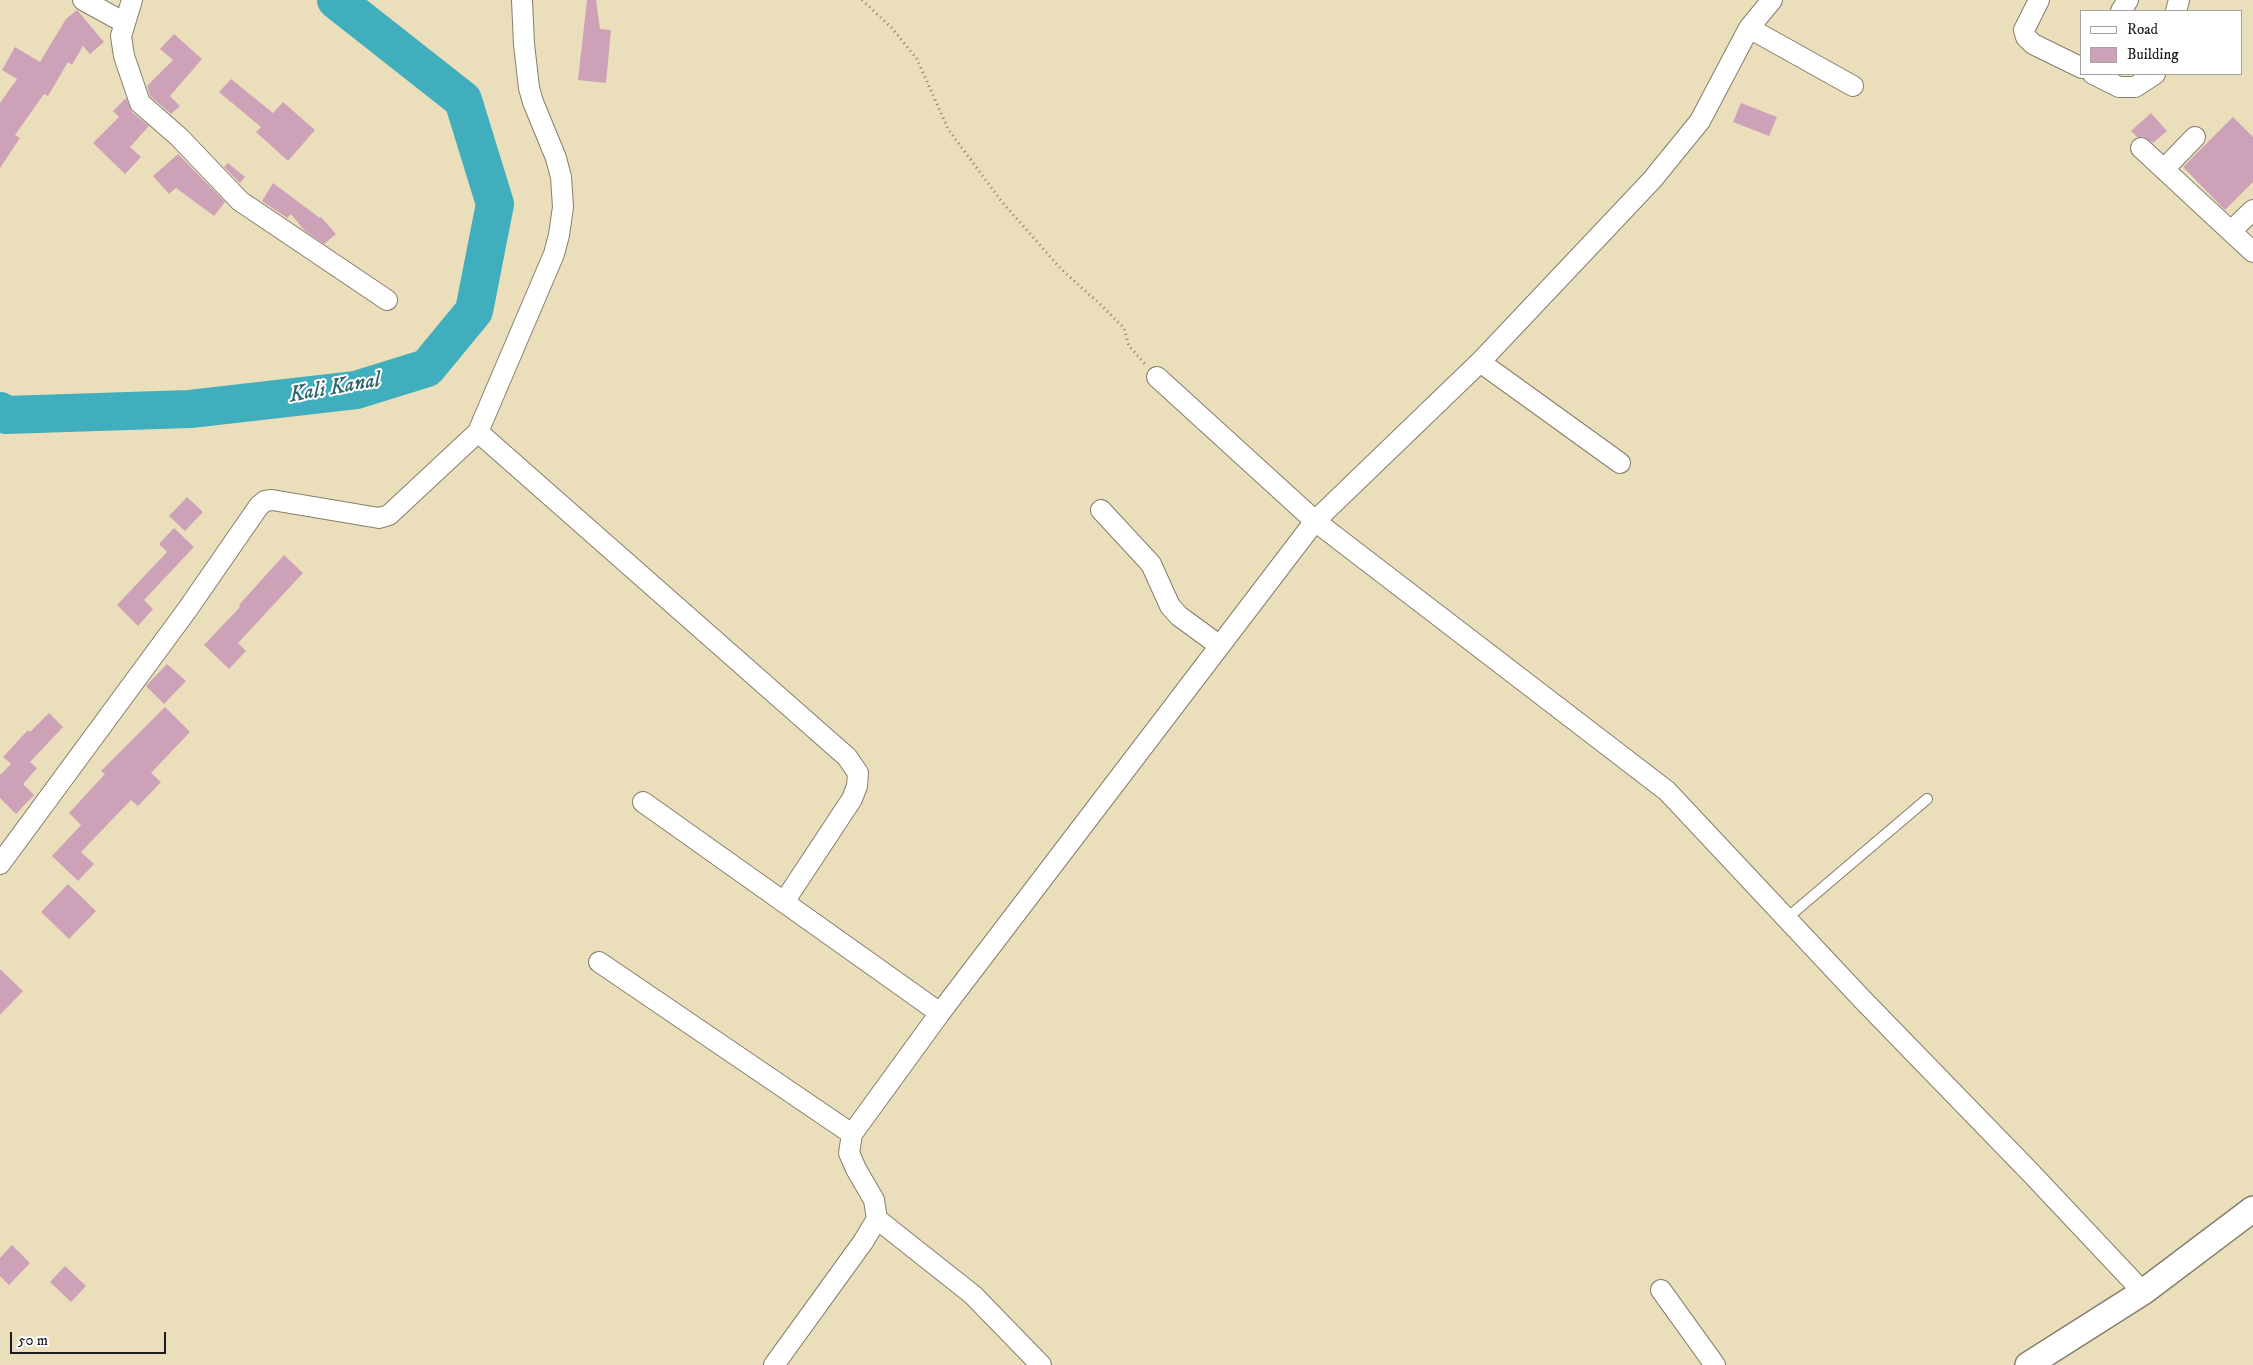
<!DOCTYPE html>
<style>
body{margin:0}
#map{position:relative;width:2253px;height:1365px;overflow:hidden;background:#ebdfbb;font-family:"IM FELL DW Pica",serif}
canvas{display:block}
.legend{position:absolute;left:2080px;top:10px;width:162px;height:65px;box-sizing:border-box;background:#fff;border:1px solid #a4a4a4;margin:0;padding:6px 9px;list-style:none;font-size:15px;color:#1c1c1c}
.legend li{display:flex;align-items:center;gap:10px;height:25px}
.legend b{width:25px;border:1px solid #a4a4a4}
.scale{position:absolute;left:10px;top:1332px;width:156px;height:22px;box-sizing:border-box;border:2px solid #1c1c1c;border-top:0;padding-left:6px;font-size:15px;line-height:18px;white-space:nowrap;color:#1c1c1c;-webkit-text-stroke:4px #fff;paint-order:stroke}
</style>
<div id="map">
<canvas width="2253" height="1365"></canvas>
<ul class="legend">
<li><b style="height:6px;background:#fff"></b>Road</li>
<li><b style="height:14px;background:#cda2b9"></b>Building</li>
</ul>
<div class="scale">50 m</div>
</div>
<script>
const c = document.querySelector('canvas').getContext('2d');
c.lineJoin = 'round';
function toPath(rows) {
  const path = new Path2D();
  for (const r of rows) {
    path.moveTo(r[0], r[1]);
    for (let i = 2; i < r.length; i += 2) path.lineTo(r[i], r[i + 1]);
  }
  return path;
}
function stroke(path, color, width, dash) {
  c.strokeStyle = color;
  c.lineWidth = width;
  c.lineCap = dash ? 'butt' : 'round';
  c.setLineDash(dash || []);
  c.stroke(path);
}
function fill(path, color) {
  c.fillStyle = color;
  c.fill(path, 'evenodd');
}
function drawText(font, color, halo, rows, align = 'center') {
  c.font = font + ' "IM FELL DW Pica",serif';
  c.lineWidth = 4;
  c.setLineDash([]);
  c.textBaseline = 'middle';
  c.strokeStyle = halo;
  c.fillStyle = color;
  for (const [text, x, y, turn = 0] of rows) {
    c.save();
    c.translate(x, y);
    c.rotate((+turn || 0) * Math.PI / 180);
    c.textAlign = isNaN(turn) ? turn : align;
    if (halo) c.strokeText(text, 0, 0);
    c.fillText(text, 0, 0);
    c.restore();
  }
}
stroke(toPath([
 [0,411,6,415,190,409,356,390,427,368,474,311,495,204,463,100,336,0]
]), '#40aebd', 38);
fill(toPath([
 [587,0,596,0,600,29,611,30,606,83,578,80],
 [77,10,104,42,90,54,83,46,72,65,68,62,48,96,44,94,15,135,20,138,0,168,0,103,17,79,2,70,15,47,40,62,66,19],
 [174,34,202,59,170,96,180,106,171,114,150,96,147,86,173,60,160,49],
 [231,79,273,113,283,102,315,130,288,161,256,132,261,127,219,92],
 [126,98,132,112,149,126,130,147,141,157,125,174,93,143,119,117,113,111],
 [1741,103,1777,117,1769,136,1733,122],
 [2151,113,2167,131,2153,143,2144,137,2137,137,2131,131],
 [2233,117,2253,137,2253,182,2225,210,2183,167],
 [178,154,225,202,214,216,176,188,169,194,153,176],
 [228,163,245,177,240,183,224,167],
 [273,183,320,218,321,217,336,234,324,244,304,230,291,214,287,218,262,201],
 [187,497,203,512,185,531,169,516],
 [174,528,194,547,144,600,153,609,138,626,117,605,167,552,159,544],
 [284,555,303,573,238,643,246,651,229,669,204,645,240,607,239,605],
 [167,664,186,681,164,704,146,686],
 [165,707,190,732,151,773,161,782,138,806,131,800,81,852,94,864,78,881,52,856,81,825,69,813,105,774,101,771],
 [49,713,63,727,30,762,37,768,23,784,34,795,16,814,0,798,0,775,11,764,3,757,28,730,30,732],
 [68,884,96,911,69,939,41,912],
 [0,969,23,991,0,1015],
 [12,1245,30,1263,9,1285,0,1276,0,1258],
 [65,1266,86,1286,71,1302,50,1282]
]), '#cda2b9');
const service = toPath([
 [1787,918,1927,799]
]);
const minor = toPath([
 [83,0,125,23],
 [132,0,121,36,124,56,140,103,179,137,240,201,387,300],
 [522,0,524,44,529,88,533,102,556,158,561,177,563,207,559,235,554,254,478,432,847,757,858,773,857,786,852,799,784,902],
 [2039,0,2024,30,2026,37,2033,44,2082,68],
 [2121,11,2128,0],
 [2176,11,2179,0],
 [1749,28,1853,86],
 [2093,74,2119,87,2135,87,2155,74],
 [2141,148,2253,252],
 [2164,169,2195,137],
 [2231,231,2253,210],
 [1480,362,1620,463],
 [1157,377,1315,521,1667,791,1862,999,2030,1172,2143,1292],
 [1101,510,1151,564,1170,606,1179,616,1220,646],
 [643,802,940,1013],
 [0,864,187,610,259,506,265,501,272,500,379,518,389,515,478,432],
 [599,962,852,1134],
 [877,1219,973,1295,1041,1365],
 [1661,1290,1715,1365],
 [774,1365,863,1242,877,1219,874,1200,856,1169,849,1153,852,1134,940,1013,1315,521,1480,362,1652,180,1700,121,1749,28,1772,0]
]);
const tertiary = toPath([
 [2028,1365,2143,1292,2253,1209]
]);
stroke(service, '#847e6c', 12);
stroke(minor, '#847e6c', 22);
stroke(tertiary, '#847e6c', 28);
stroke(toPath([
 [862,0,891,27,917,59,948,129,1002,202,1061,269,1101,305,1124,328,1129,346,1145,364]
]), '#847e6c', 3, [1, 4]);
stroke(service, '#fff', 10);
stroke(minor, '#fff', 20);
stroke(tertiary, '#fff', 25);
drawText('italic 22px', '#2e656c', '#fff', [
 ["Kali Kanal",335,389,-10]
]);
</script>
